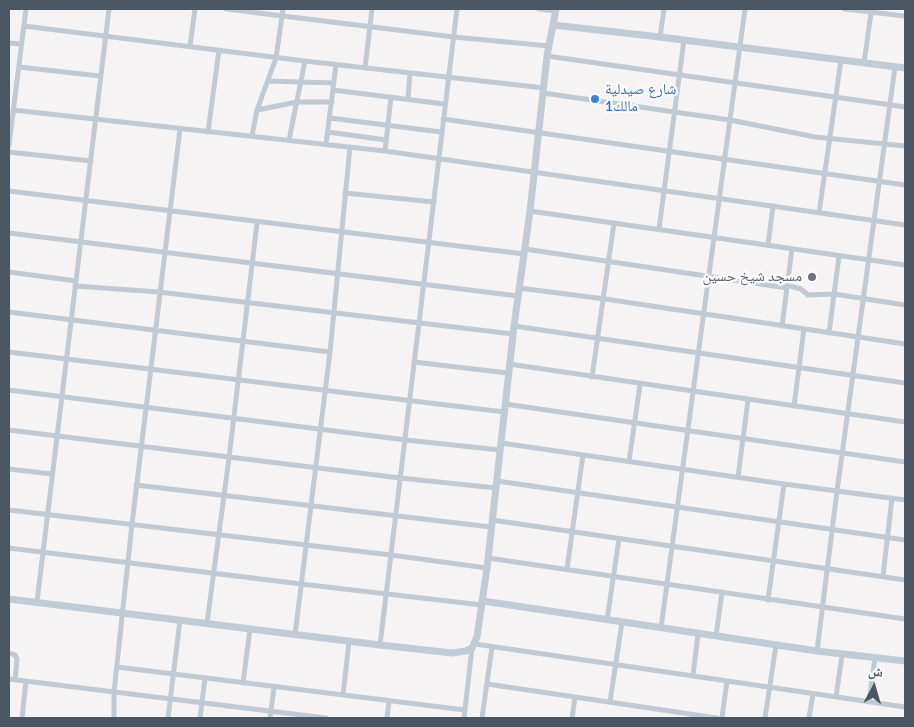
<!DOCTYPE html>
<meta charset="utf-8">
<style>
body{margin:0}
#map{position:relative;width:914px;height:727px;overflow:hidden;background:#f5f3f3;font-family:Signika,"Noto Naskh Arabic",sans-serif}
canvas{display:block}
.frame{position:absolute;inset:0;border:10px solid #4a5661;pointer-events:none}
.north{position:absolute;left:849px;top:662px;width:50px;height:50px;-webkit-text-stroke:4px #fff;paint-order:stroke;rotate:6deg;font-size:14px;font-weight:700;line-height:20px;text-align:center;color:#4a5661}
.north::after{content:'';display:block;margin:auto;width:18px;height:22px;background:#4a5661;clip-path:polygon(50% 0,100% 100%,50% 72%,0 100%)}
</style>
<div id="map">
<canvas width="914" height="727"></canvas>
<div class="frame"></div>
<div class="north">ش</div>
</div>
<script>
const c = document.querySelector('canvas').getContext('2d');
c.lineJoin = 'round';
function toPath(rows) {
  const path = new Path2D();
  for (const r of rows) {
    path.moveTo(r[0], r[1]);
    for (let i = 2; i < r.length; i += 2) path.lineTo(r[i], r[i + 1]);
  }
  return path;
}
function stroke(path, color, width, dash) {
  c.strokeStyle = color;
  c.lineWidth = width;
  c.lineCap = dash ? 'butt' : 'round';
  c.setLineDash(dash || []);
  c.stroke(path);
}
function drawText(font, color, halo, rows, align = 'center') {
  c.font = font + ' Signika,"Noto Naskh Arabic",sans-serif';
  c.lineWidth = 4.5;
  c.setLineDash([]);
  c.textBaseline = 'middle';
  c.strokeStyle = halo;
  c.fillStyle = color;
  for (const [text, x, y, turn = 0] of rows) {
    c.save();
    c.translate(x, y);
    c.rotate((+turn || 0) * Math.PI / 180);
    c.textAlign = isNaN(turn) ? turn : align;
    if (halo) c.strokeText(text, 0, 0);
    c.fillText(text, 0, 0);
    c.restore();
  }
}
stroke(toPath([
 [226,9,454,37,549,46],
 [539,9,555,11],
 [844,9,905,16],
 [24,26,305,61,544,88],
 [660,37,664,9],
 [9,43,21,44],
 [190,46,195,9],
 [547,56,905,107],
 [864,63,871,13],
 [19,67,100,76],
 [365,68,372,9],
 [268,81,334,83],
 [333,90,444,104],
 [543,93,730,120,815,137,905,146],
 [408,99,410,73],
 [13,110,385,151,905,225],
 [257,110,297,102,332,102],
 [330,118,441,132],
 [443,119,905,185],
 [208,132,219,50],
 [328,132,386,140],
 [252,136,257,110,276,58,283,9],
 [289,140,305,61],
 [326,144,336,65],
 [9,145,26,9],
 [385,151,391,97],
 [9,152,91,161],
 [9,191,524,254],
 [345,193,434,202],
 [530,211,905,265],
 [819,213,841,60],
 [659,229,684,40],
 [9,233,518,296],
 [768,245,773,206],
 [525,249,787,288],
 [9,272,76,281],
 [787,285,801,289,808,295,834,294,905,305],
 [75,286,159,292,513,334],
 [519,288,605,299,905,344],
 [9,312,330,352,350,147],
 [514,326,905,383],
 [782,326,792,249],
 [829,333,839,256],
 [9,352,504,412],
 [414,362,508,373],
 [509,364,905,422],
 [592,377,614,223],
 [9,390,406,440,500,450],
 [505,404,905,462],
 [794,406,804,329],
 [9,430,400,478,496,488],
 [501,443,784,484,905,500],
 [629,461,640,385],
 [9,469,52,474],
 [738,477,748,400],
 [497,481,905,540],
 [136,485,491,527],
 [9,510,391,555,487,568],
 [492,520,905,580],
 [9,548,301,584,482,605],
 [488,558,905,619],
 [567,569,583,455],
 [883,576,892,498],
 [768,600,784,484],
 [37,602,109,9],
 [607,620,619,539],
 [207,623,229,458,257,223],
 [661,628,745,9],
 [295,635,330,352],
 [716,636,722,592],
 [475,644,905,707],
 [380,645,457,9],
 [817,651,837,491,895,67],
 [9,653,15,655,17,659,15,680],
 [117,667,465,710],
 [693,675,698,634],
 [9,679,326,718],
 [243,683,250,629],
 [487,684,717,718],
 [343,695,349,642],
 [836,697,842,655],
 [610,702,622,622],
 [869,702,875,658],
 [22,718,26,681],
 [114,718,114,692,132,524,180,129],
 [168,718,180,620],
 [200,718,205,678],
 [270,718,274,687],
 [387,718,389,701],
 [464,718,472,648],
 [482,718,492,647],
 [572,718,575,697],
 [722,718,727,681],
 [765,718,776,645],
 [809,718,813,694]
]), '#c1cad2', 5);
stroke(toPath([
 [553,25,660,37,905,68],
 [9,599,380,645,452,653,466,651,472,648,477,637,487,568,514,326,530,211,547,56,556,9],
 [483,601,817,651,905,661]
]), '#c1cbd6', 7);
for (const [x, y, r, color] of [
 [595,99,5,"#3f7fe0"],
 [812,277,5,"#6b7280"]
]) {
  const dot = new Path2D();
  dot.arc(x, y, r, 0, 2 * Math.PI);
  c.fillStyle = color;
  c.fill(dot);
  stroke(dot, '#fff', 2);
}
drawText('15px', '#366cbe', '#fff', [
 ["شارع صيدلية",605,90],
 ["مالك1",605,107]
], 'left');
drawText('15px', '#5b616d', '#fff', [
 ["مسجد شيخ حسين",802,277]
], 'right');
</script>
